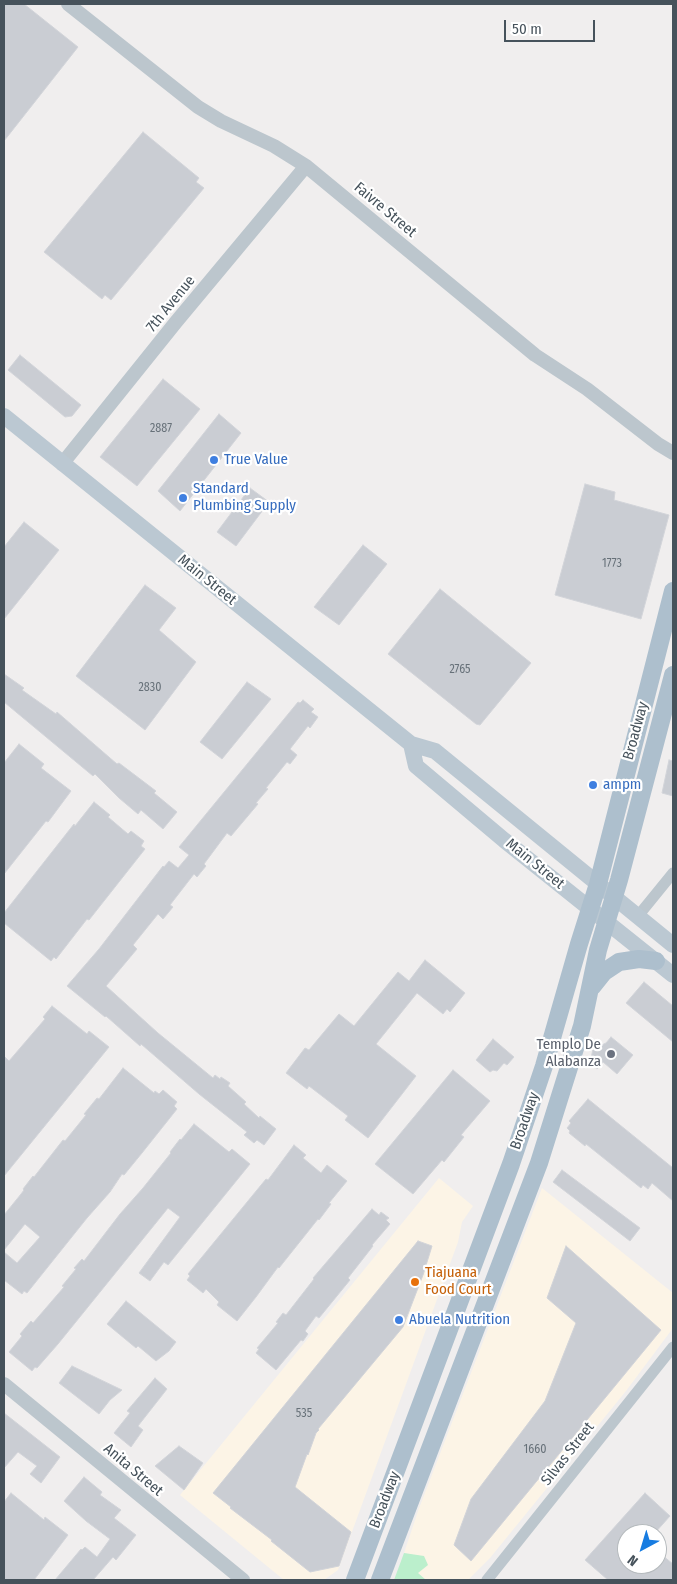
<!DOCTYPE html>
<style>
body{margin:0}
#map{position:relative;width:677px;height:1584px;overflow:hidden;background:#f0eeee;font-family:"Fira Sans Condensed",sans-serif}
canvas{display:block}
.frame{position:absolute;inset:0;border:5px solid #46525b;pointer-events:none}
.north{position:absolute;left:617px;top:1524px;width:50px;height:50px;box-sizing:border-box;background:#fff;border:1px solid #b5babd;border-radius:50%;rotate:219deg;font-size:14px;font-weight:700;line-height:20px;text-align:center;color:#46525b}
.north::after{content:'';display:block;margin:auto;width:18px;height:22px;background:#177ce1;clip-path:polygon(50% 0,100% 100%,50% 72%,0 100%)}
.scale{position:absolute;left:504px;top:20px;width:91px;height:22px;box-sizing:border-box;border:2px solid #46525b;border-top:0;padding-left:6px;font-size:15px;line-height:18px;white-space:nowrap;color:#46525b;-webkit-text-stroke:4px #fff;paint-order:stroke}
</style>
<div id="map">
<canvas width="677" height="1584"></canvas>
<div class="frame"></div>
<div class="north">N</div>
<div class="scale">50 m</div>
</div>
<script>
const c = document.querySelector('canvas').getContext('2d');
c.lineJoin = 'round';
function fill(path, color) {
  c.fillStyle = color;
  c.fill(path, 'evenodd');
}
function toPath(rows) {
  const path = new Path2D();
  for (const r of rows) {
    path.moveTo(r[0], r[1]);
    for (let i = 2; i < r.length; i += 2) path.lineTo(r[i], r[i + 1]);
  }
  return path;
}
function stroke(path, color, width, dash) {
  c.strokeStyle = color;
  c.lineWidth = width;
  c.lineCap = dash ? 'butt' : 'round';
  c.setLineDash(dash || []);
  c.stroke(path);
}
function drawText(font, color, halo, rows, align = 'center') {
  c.font = font + ' "Fira Sans Condensed",sans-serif';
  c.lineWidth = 4.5;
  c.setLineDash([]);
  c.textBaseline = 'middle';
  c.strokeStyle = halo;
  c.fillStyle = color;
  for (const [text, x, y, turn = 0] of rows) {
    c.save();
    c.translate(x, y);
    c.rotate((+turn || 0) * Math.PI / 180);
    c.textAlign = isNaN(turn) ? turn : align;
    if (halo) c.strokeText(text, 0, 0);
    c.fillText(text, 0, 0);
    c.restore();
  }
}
fill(toPath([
 [439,1178,473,1206,462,1222,458,1242,338,1570,324,1580,284,1580,180,1495],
 [542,1188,673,1293,673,1328,626,1391,490,1558,468,1580,426,1580,418,1573,424,1557,404,1553,418,1511]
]), '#fcf4e6');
fill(toPath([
 [404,1553,424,1556,428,1565,418,1573,426,1580,394,1580]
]), '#bbefcc');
const building = toPath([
 [4,4,24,4,78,47,4,141,4,4],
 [143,132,199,178,196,182,204,188,111,300,105,295,102,299,44,252,143,132],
 [20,355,81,405,72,416,65,417,8,370,20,355],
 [163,379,200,409,137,486,100,457,163,379],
 [219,414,241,433,180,511,158,491,219,414],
 [585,484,615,492,614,500,669,515,641,619,555,595,585,484],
 [250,488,269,502,236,546,217,532,250,488],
 [24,522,59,550,4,619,4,547,24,522],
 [363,545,387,564,339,625,314,607,363,545],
 [145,585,176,608,159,630,196,662,145,730,76,676,145,585],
 [440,589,531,663,480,725,476,724,388,654,440,589],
 [4,674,24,688,22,690,56,714,57,712,117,764,119,763,156,791,154,793,177,812,163,829,141,810,138,814,119,798,95,774,93,776,4,702,4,674],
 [247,682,271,699,222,759,200,742,247,682],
 [303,700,314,709,311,712,318,717,310,728,308,726,290,749,297,755,290,764,287,762,266,788,268,789,256,803,258,804,231,836,227,833,204,864,206,866,197,877,194,874,170,905,173,907,163,919,158,914,133,945,137,949,106,986,158,1033,213,1078,215,1075,220,1079,221,1077,230,1083,228,1086,246,1102,244,1104,259,1118,260,1116,276,1129,264,1145,257,1140,254,1143,244,1135,247,1132,199,1094,141,1044,140,1046,106,1016,105,1017,67,986,99,949,163,866,164,867,169,861,178,868,189,855,179,847,298,702,300,703,303,700],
 [19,744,44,764,41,768,71,791,48,822,46,821,4,874,4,763,19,744],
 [669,760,673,761,673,796,662,793,669,760],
 [94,802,110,815,108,817,128,834,131,831,144,841,141,846,145,849,89,920,87,919,56,959,54,957,51,961,4,923,4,913,74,824,75,826,94,802],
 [425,960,465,993,450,1012,447,1009,443,1014,417,993,376,1044,416,1076,368,1138,345,1120,348,1116,309,1086,307,1089,286,1073,305,1048,309,1050,339,1014,354,1026,398,972,409,981,425,960],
 [644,982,673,1006,673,1042,626,1003,644,982],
 [52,1006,87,1034,89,1031,109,1047,4,1176,4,1056,9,1061,45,1019,43,1017,52,1006],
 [611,1037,633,1055,617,1074,603,1062,597,1069,590,1063,593,1049,606,1043,611,1037],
 [493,1039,514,1057,507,1065,504,1063,497,1071,493,1070,490,1072,476,1060,493,1039],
 [123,1068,154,1093,155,1091,159,1094,163,1090,177,1102,174,1106,177,1109,142,1153,124,1175,122,1174,110,1192,87,1218,27,1293,24,1291,22,1294,4,1280,4,1252,17,1263,40,1237,25,1224,4,1250,4,1215,21,1194,24,1190,23,1189,33,1176,34,1177,63,1140,65,1141,86,1115,84,1114,97,1098,99,1099,123,1068],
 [453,1070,490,1101,461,1135,464,1137,444,1162,442,1160,413,1194,375,1164,453,1070],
 [588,1099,673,1168,673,1201,652,1183,648,1189,643,1185,641,1188,586,1144,585,1146,569,1133,570,1131,567,1128,571,1123,569,1121,588,1099],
 [194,1124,229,1152,232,1149,250,1164,168,1265,164,1262,150,1281,139,1273,180,1217,168,1208,58,1344,37,1368,35,1367,32,1371,9,1352,22,1336,20,1334,31,1321,33,1323,64,1287,62,1286,76,1269,74,1268,82,1259,84,1261,120,1214,143,1188,171,1153,170,1152,180,1139,181,1140,194,1124],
 [294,1145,306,1155,303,1158,321,1173,327,1165,347,1181,329,1203,331,1204,319,1220,318,1219,279,1268,278,1267,256,1297,237,1321,217,1305,219,1302,206,1289,203,1293,187,1280,190,1276,188,1274,266,1179,268,1180,294,1145],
 [562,1170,640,1228,630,1241,553,1182,562,1170],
 [372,1209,379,1215,381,1212,389,1218,386,1220,390,1224,372,1245,373,1246,348,1278,350,1280,319,1318,316,1316,305,1331,308,1334,303,1341,301,1340,276,1370,256,1353,259,1349,257,1348,278,1323,276,1322,283,1313,286,1315,314,1279,313,1278,372,1209],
 [418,1241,432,1246,423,1275,403,1327,318,1429,319,1430,316,1433,308,1455,307,1454,295,1487,351,1532,339,1566,310,1572,271,1541,272,1540,230,1508,231,1507,213,1493,418,1241],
 [566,1246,661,1330,471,1561,454,1545,471,1499,545,1401,576,1323,547,1298,566,1246],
 [126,1301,176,1342,169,1351,156,1361,138,1346,136,1348,107,1324,126,1301],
 [72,1366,122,1390,110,1400,99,1414,59,1383,72,1366],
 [155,1378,167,1389,138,1426,143,1430,131,1447,114,1433,130,1413,127,1411,155,1378],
 [4,1413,60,1457,41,1483,30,1474,37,1466,18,1452,4,1468,4,1413],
 [179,1446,203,1463,184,1490,155,1466,179,1446],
 [84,1477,102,1492,100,1495,121,1510,114,1518,136,1535,116,1560,113,1557,93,1580,55,1580,81,1549,82,1550,85,1547,97,1557,110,1539,86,1521,64,1501,84,1477],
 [11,1493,44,1520,45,1517,68,1535,34,1580,4,1580,4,1502,11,1493],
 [645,1493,670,1516,654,1534,627,1534,627,1564,657,1564,657,1551,673,1564,673,1580,608,1580,585,1560,645,1493]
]);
fill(building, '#cacdd3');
stroke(building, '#d2d4d9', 1);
stroke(toPath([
 [638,916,673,873],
 [487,1580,673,1347]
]), '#bcc6cd', 11);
stroke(toPath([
 [68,4,198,107,221,121,274,146,306,166,535,355,587,389,658,444,673,453],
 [62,464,176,322,306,166],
 [4,1384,243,1580]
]), '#bcc6cd', 14);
stroke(toPath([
 [4,416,411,744,435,751,673,945],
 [411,744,416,766,504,840,673,975]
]), '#bbc8d2', 16);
stroke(toPath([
 [592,987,604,972,619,962,639,959,656,961],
 [355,1580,511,1164,544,1066,579,944,598,884,673,591],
 [380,1580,539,1163,582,1026,598,950,619,880,673,675]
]), '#adbfcd', 18);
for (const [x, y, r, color] of [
 [214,460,5,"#3f7fe0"],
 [183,498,5,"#3f7fe0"],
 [593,785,5,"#3f7fe0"],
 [611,1054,5,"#6b7280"],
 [415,1282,5,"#e8710a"],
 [399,1320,5,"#3f7fe0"]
]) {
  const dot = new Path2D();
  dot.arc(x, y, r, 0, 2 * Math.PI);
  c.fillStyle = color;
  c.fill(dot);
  stroke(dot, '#fff', 2);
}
drawText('12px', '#677179', null, [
 ["2887",161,429],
 ["1773",612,564],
 ["2765",460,670],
 ["2830",150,688],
 ["535",304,1414],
 ["1660",535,1450]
]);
drawText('15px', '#46525b', '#fff', [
 ["Faivre Street",385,210,40],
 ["7th Avenue",171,304,-51],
 ["Main Street",207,580,39],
 ["Broadway",636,731,-75],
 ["Main Street",535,864,39],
 ["Broadway",525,1121,-71],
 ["Silvas Street",568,1454,-52],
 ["Anita Street",133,1470,40],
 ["Broadway",385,1500,-69]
]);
drawText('15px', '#366cbe', '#fff', [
 ["True Value",224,460],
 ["Standard",193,489],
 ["Plumbing Supply",193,506],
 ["ampm",603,785],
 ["Abuela Nutrition",409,1320]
], 'left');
drawText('15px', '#5b616d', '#fff', [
 ["Templo De",601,1045],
 ["Alabanza",601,1062]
], 'right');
drawText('15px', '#c56008', '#fff', [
 ["Tiajuana",425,1273],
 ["Food Court",425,1290]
], 'left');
</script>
